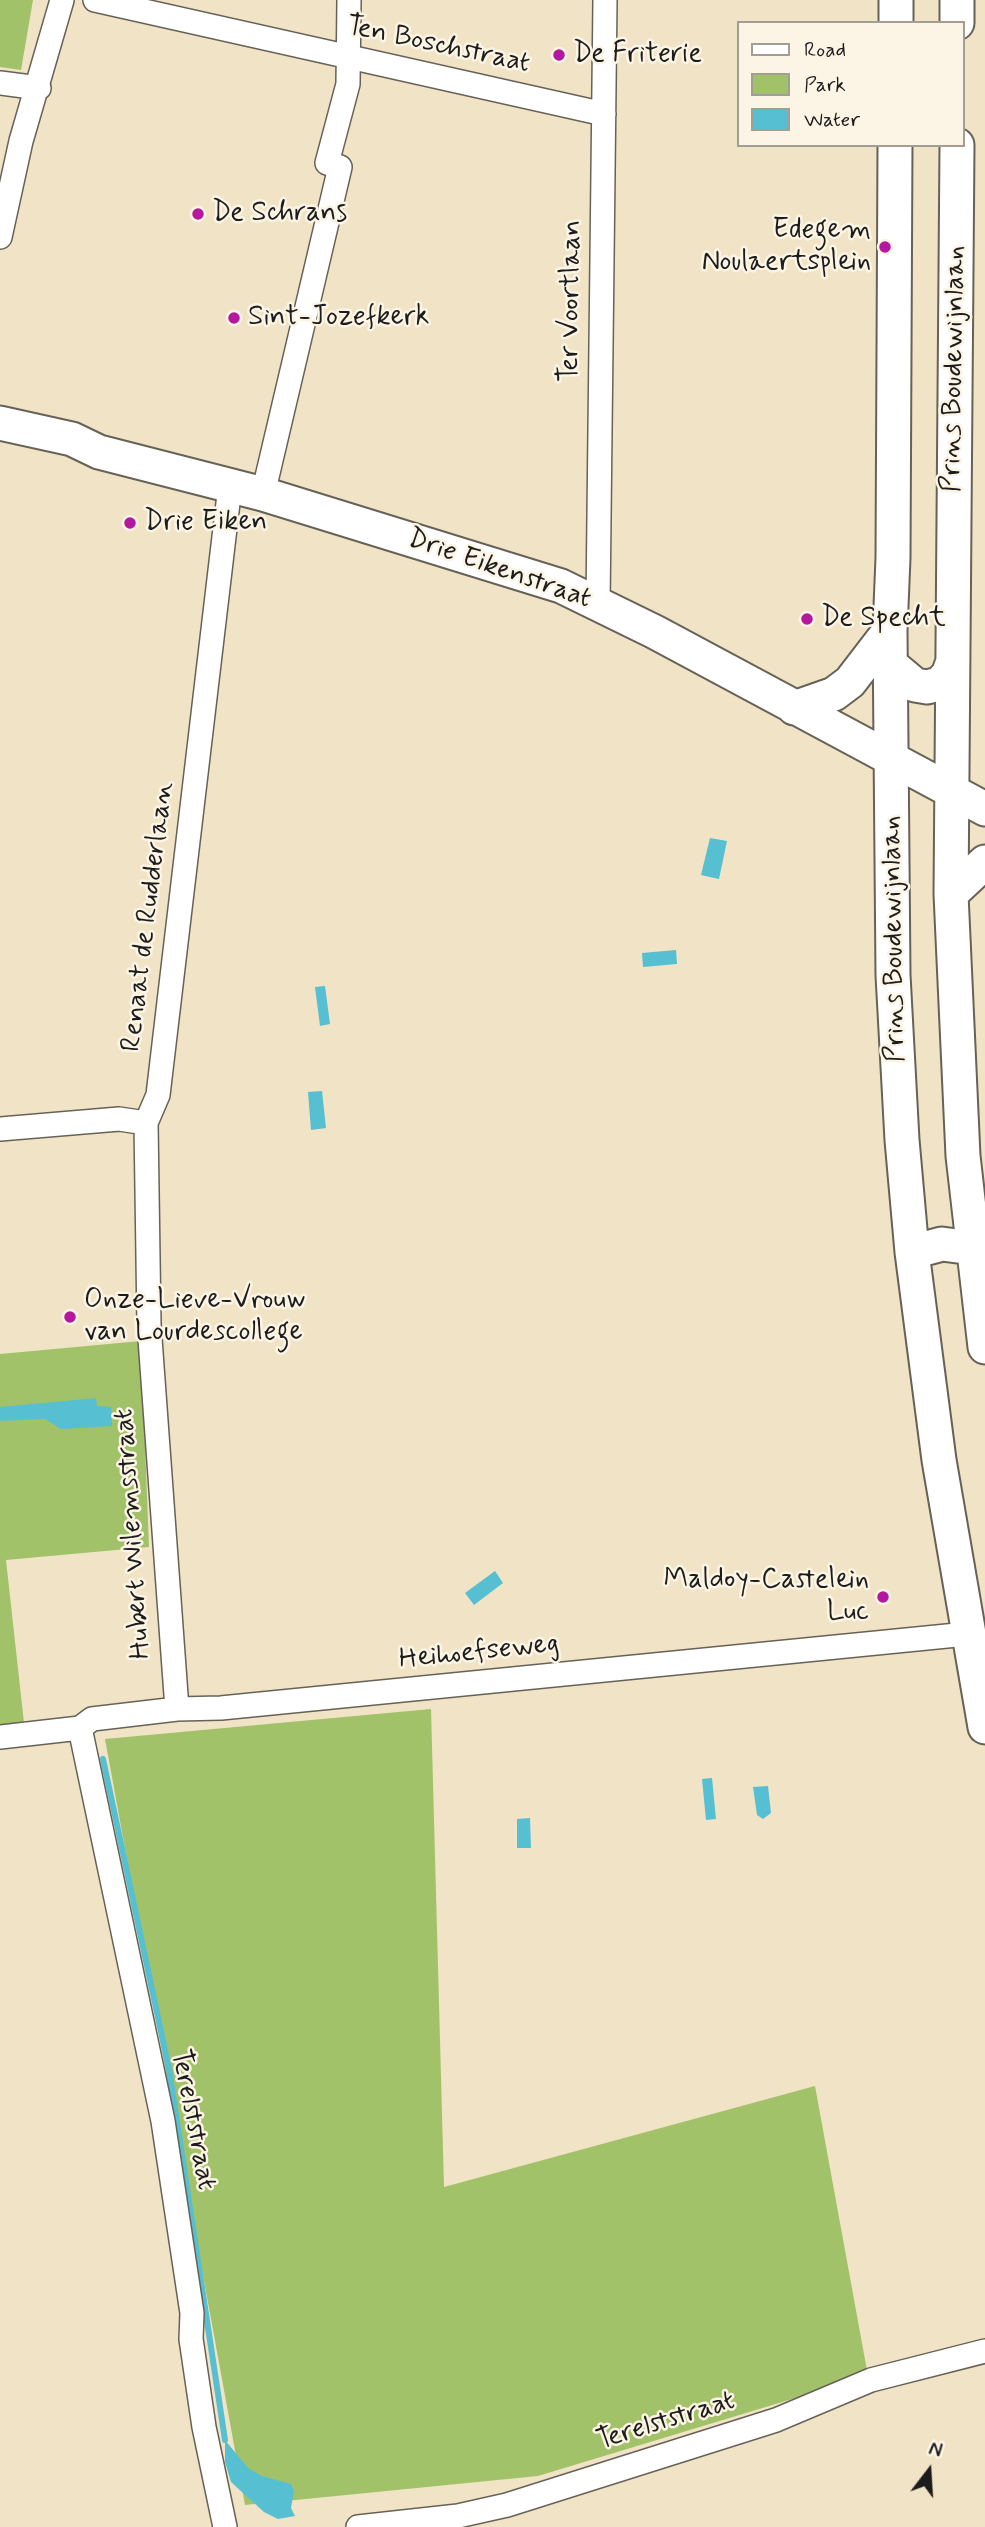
<!DOCTYPE html>
<style>
body{margin:0}
#map{position:relative;width:985px;height:2527px;overflow:hidden;background:#f1e3c5;font-family:Mynerve,sans-serif}
canvas{display:block}
.legend{position:absolute;left:737px;top:21px;width:228px;height:126px;box-sizing:border-box;background:#fcf5e5;border:2px solid #a29e95;margin:0;padding:9px 12px;list-style:none;font-size:21px;color:#1c1c1c}
.legend li{display:flex;align-items:center;gap:14px;height:35px}
.legend b{width:35px;border:2px solid #a29e95}
.north{position:absolute;left:894px;top:2436px;width:70px;height:70px;-webkit-text-stroke:5px #fcf5e5;paint-order:stroke;rotate:17deg;font-size:19px;font-weight:700;line-height:28px;text-align:center;color:#1c1c1c}
.north::after{content:'';display:block;margin:auto;width:24px;height:32px;background:#1c1c1c;clip-path:polygon(50% 0,100% 100%,50% 72%,0 100%)}
</style>
<div id="map">
<canvas width="985" height="2527"></canvas>
<ul class="legend">
<li><b style="height:9px;background:#fff"></b>Road</li>
<li><b style="height:19px;background:#a2c26a"></b>Park</li>
<li><b style="height:19px;background:#56bfd2"></b>Water</li>
</ul>
<div class="north">N</div>
</div>
<script>
const c = document.querySelector('canvas').getContext('2d');
c.lineJoin = 'round';
function fill(path, color) {
  c.fillStyle = color;
  c.fill(path, 'evenodd');
}
function toPath(rows) {
  const path = new Path2D();
  for (const r of rows) {
    path.moveTo(r[0], r[1]);
    for (let i = 2; i < r.length; i += 2) path.lineTo(r[i], r[i + 1]);
  }
  return path;
}
function stroke(path, color, width, dash) {
  c.strokeStyle = color;
  c.lineWidth = width;
  c.lineCap = dash ? 'butt' : 'round';
  c.setLineDash(dash || []);
  c.stroke(path);
}
function drawText(font, color, halo, rows, align = 'center') {
  c.font = font + ' Mynerve,sans-serif';
  c.lineWidth = 5;
  c.setLineDash([]);
  c.textBaseline = 'middle';
  c.strokeStyle = halo;
  c.fillStyle = color;
  for (const [text, x, y, turn = 0] of rows) {
    c.save();
    c.translate(x, y);
    c.rotate((+turn || 0) * Math.PI / 180);
    c.textAlign = isNaN(turn) ? turn : align;
    if (halo) c.strokeText(text, 0, 0);
    c.fillText(text, 0, 0);
    c.restore();
  }
}
fill(toPath([
 [0,0,33,0,21,70,0,67],
 [141,1341,149,1547,6,1560,24,1723,0,1726,0,1354],
 [431,1709,444,2187,815,2086,868,2376,538,2476,245,2505,105,1739]
]), '#a2c26a');
fill(toPath([
 [710,838,727,841,719,879,701,875],
 [676,950,677,964,643,967,642,953],
 [325,986,330,1024,320,1026,315,987],
 [322,1091,326,1128,311,1130,308,1092],
 [96,1398,97,1406,111,1407,112,1426,61,1429,45,1419,0,1421,0,1407],
 [495,1571,503,1583,474,1605,465,1593],
 [712,1778,716,1819,706,1820,702,1779],
 [768,1786,771,1813,763,1819,757,1815,753,1787],
 [530,1818,531,1848,517,1848,517,1819],
 [225,2440,248,2468,262,2476,291,2484,294,2491,291,2508,295,2516,278,2519,264,2512,231,2482,225,2462]
]), '#56bfd2');
stroke(toPath([
 [103,1759,169,2069,225,2440]
]), '#56bfd2', 6);
const street = toPath([
 [95,0,604,114],
 [0,83,39,88],
 [0,237,21,141,62,0],
 [263,494,340,167,327,163,348,84,349,0],
 [598,603,605,0],
 [0,1129,119,1119,146,1123],
 [177,1709,149,1325,146,1123,158,1095,230,486],
 [80,1728,163,2121,192,2313,191,2339,204,2427,225,2527],
 [0,1737,80,1728,92,1719,177,1709,221,1708,967,1634],
 [358,2527,458,2516,507,2505,776,2420,871,2380,985,2351]
]);
const secondary = toPath([
 [896,23,896,0],
 [957,23,957,0],
 [895,145,893,558,890,630,893,975,902,1140,912,1252,939,1460,985,1727],
 [957,145,951,894,963,1156,985,1347],
 [0,423,72,439,99,452,263,494,561,586,655,632,985,809],
 [890,664,915,685,927,687,939,684,948,675,952,664],
 [794,708,834,694,850,682,890,630],
 [951,894,985,862],
 [912,1252,942,1244,972,1248]
]);
stroke(street, '#676257', 26);
stroke(secondary, '#676257', 37);
stroke(street, '#fff', 23);
stroke(secondary, '#fff', 33);
for (const [x, y, r, color] of [
 [559,55,7,"#b5179e"],
 [198,214,7,"#b5179e"],
 [885,247,7,"#b5179e"],
 [234,318,7,"#b5179e"],
 [130,523,7,"#b5179e"],
 [807,619,7,"#b5179e"],
 [70,1317,7,"#b5179e"],
 [883,1597,7,"#b5179e"]
]) {
  const dot = new Path2D();
  dot.arc(x, y, r, 0, 2 * Math.PI);
  c.fillStyle = color;
  c.fill(dot);
  stroke(dot, '#fcf5e5', 2.5);
}
drawText('28px', '#1c1c1c', '#fcf5e5', [
 ["Ten Boschstraat",438,46,12],
 ["Ter Voortlaan",572,301,-89],
 ["Prins Boudewijnlaan",955,369,-89],
 ["Drie Eikenstraat",499,570,19],
 ["Renaat de Rudderlaan",149,917,-83],
 ["Prins Boudewijnlaan",895,939,-91],
 ["Hubert Wilemsstraat",134,1534,-94],
 ["Heihoefseweg",479,1653,-6],
 ["Terelststraat",192,2120,79],
 ["Terelststraat",666,2422,-17]
]);
drawText('28px', '#1c1c1c', '#fcf5e5', [
 ["De Friterie",573,55],
 ["De Schrans",212,214],
 ["Edegem",871,231,"right"],
 ["Noulaertsplein",871,263,"right"],
 ["Sint-Jozefkerk",248,318],
 ["Drie Eiken",144,523],
 ["De Specht",821,619],
 ["Onze-Lieve-Vrouw",84,1301],
 ["van Lourdescollege",84,1333],
 ["Maldoy-Castelein",869,1581,"right"],
 ["Luc",869,1613,"right"]
], 'left');
</script>
